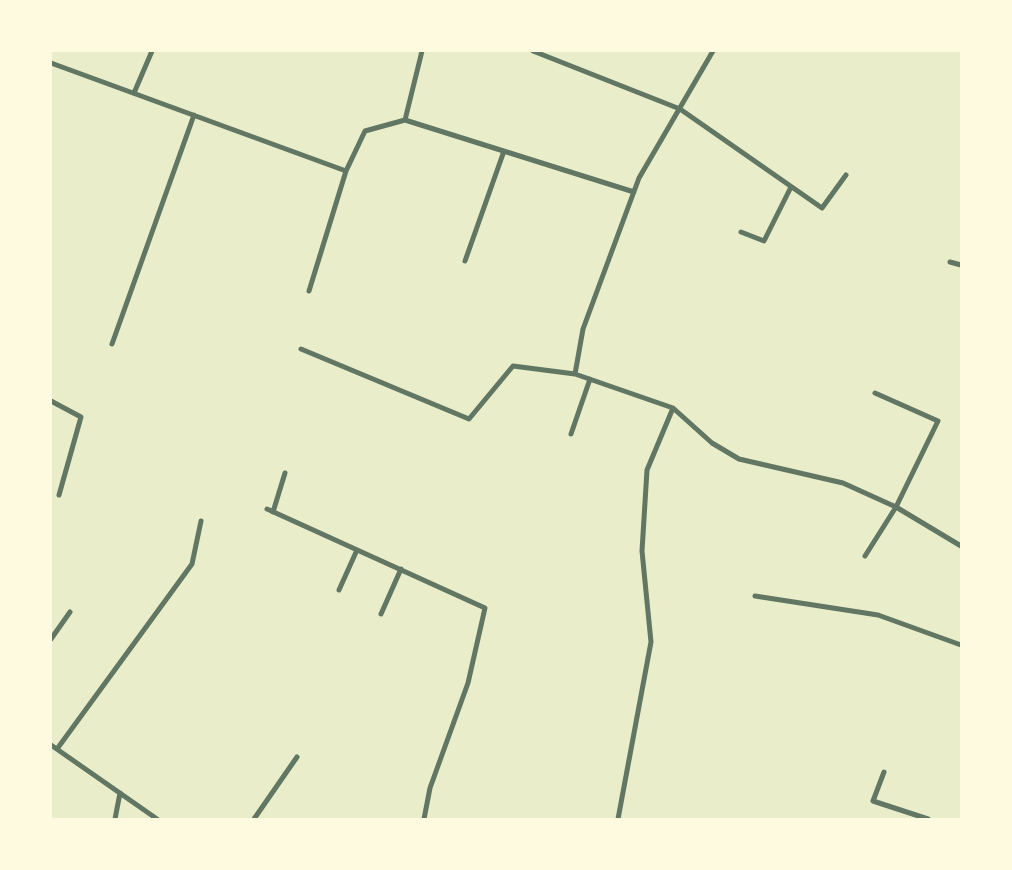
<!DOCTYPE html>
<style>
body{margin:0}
#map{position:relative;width:1012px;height:870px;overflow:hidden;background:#e9edc9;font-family:"Public Sans",sans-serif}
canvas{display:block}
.frame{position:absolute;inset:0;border:52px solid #fefae0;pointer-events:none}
</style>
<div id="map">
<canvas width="1012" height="870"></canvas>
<div class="frame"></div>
</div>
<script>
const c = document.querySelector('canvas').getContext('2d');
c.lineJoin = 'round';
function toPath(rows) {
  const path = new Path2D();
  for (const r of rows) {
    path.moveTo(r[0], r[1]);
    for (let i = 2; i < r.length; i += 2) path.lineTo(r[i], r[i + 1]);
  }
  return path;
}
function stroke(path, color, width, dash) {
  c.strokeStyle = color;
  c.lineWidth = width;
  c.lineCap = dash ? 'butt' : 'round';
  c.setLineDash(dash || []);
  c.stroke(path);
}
stroke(toPath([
 [533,51,680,109,822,208,846,175],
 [51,63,346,171],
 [134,93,152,51],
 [405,120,422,51],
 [741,232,764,241,791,187],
 [465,261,504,151],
 [950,262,961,265],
 [309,291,346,171,365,131,405,120,634,192],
 [112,344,194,115],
 [301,349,469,419,513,366,575,374,673,408,712,443,739,459,843,483,896,507,961,546],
 [575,374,583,329,639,178,713,51],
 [51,401,81,417,59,495],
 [571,434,590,379],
 [267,509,485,608,468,683,430,788,424,819],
 [273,512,285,473],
 [865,556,896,507,938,421,875,393],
 [339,590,357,550],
 [755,596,878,615,961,645],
 [381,614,401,569],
 [51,639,70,612],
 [51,745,157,819],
 [57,749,192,564,201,521],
 [884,772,873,801,928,819],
 [115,819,120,793],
 [254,819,297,757],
 [618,819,651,642,642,551,647,470,673,408]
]), '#617663', 5);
</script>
